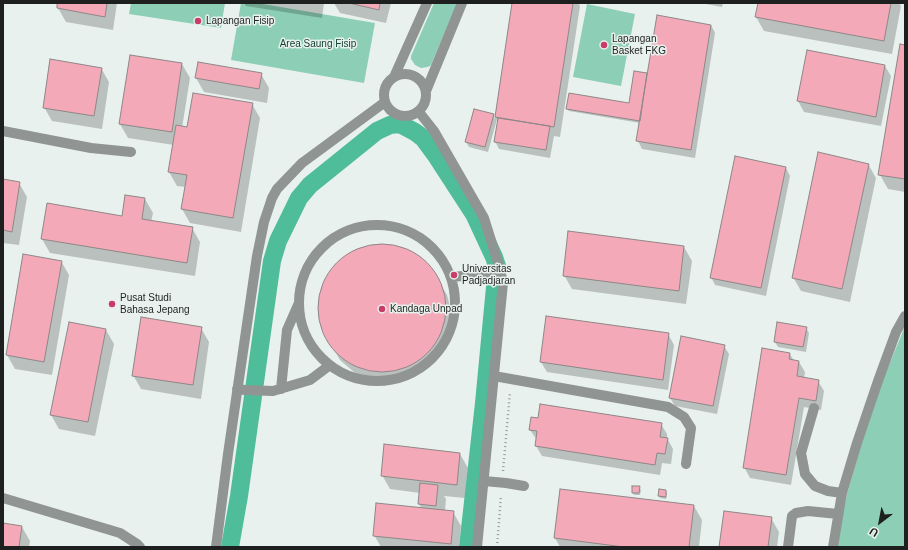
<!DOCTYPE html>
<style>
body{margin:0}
#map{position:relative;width:908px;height:550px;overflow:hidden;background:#e8f1ed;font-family:Arial,sans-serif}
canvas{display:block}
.frame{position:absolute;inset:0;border:4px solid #1d201f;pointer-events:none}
.north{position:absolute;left:860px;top:502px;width:40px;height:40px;-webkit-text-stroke:3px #e8f1ed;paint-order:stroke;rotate:212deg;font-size:11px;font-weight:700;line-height:16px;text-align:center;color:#1d201f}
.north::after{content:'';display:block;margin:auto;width:14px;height:18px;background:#1d201f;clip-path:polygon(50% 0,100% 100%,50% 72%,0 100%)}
</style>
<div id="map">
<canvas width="908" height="550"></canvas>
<div class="frame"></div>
<div class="north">U</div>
</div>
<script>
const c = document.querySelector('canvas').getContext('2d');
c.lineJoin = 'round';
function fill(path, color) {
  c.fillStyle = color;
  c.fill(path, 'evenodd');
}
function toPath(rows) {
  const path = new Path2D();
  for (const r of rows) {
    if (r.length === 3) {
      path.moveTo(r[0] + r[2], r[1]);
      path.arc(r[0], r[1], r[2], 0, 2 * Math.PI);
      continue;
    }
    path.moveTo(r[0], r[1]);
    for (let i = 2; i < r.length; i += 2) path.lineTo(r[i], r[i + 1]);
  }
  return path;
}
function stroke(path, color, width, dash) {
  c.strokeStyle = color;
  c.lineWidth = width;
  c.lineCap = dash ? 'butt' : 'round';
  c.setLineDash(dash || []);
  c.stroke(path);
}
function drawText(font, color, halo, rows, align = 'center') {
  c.font = font + ' Arial,sans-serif';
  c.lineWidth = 3;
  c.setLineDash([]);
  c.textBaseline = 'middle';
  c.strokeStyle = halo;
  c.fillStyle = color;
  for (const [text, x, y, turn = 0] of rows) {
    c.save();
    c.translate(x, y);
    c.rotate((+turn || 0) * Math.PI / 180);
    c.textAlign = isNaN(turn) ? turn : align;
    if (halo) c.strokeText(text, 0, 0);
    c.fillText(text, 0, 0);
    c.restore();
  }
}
fill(toPath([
 [131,3,225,3,221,28,129,14],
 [241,3,257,3,375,23,364,83,231,60],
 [434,3,457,3,431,65,428,67,421,68,415,65,411,59,411,56],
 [587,4,635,14,621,86,573,77],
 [905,326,905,547,836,547,847,494,863,439,883,380]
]), '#8dcfb6');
fill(toPath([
 [58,3,117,3,113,30,66,22,58,8],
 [244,3,324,3,322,18,246,6],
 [334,3,391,3,386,23,340,13],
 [513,3,578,3,580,6,560,137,554,136,550,158,499,149,495,141,498,122,497,119,488,152,469,147,466,142,493,115,495,119],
 [700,3,723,3,722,7],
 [759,3,899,3,901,6,892,54,764,31,756,17],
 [711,25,715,33,695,158,642,149,638,141,640,123,569,111,567,109,630,104,647,74,648,77],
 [905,46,905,192,888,189,880,175],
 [808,51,885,66,891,76,881,126,804,112,798,101],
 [182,64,190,78,182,128,188,129,252,104,260,118,241,232,190,223,182,209,186,187,177,186,169,172,174,145,128,138,120,124],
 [101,68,109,82,102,129,52,121,44,107],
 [261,74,269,88,267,103,204,92,196,78],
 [868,164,876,178,850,302,801,291,793,277],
 [786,168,790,176,766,296,715,285,711,277],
 [3,180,19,183,27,197,19,245,3,243],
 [145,199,153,213,151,222,192,228,200,242,195,276,50,253,42,239,123,217],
 [384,244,402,248,418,256,431,268,447,295,452,314,450,334,442,352,429,367,412,377,393,382,373,380,355,373,340,360,323,331,318,314,319,296,325,279,335,264,349,253,366,246],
 [684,247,692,261,686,304,572,289,564,275],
 [61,261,69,275,52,375,15,369,7,355],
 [547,317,668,334,674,345,668,390,547,372,541,362],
 [201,328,209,342,201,399,141,389,133,375],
 [806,328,809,333,806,352,778,347,775,342],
 [106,330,114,344,95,436,59,429,51,415],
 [724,346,729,354,717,414,675,406,670,398],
 [790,354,794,361,799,362,805,372,804,379,818,381,824,391,821,410,804,407,791,485,750,478,744,467],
 [532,418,661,424,667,434,667,438,673,449,671,464,662,463,660,475,542,456,536,446,537,440,530,430],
 [460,454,468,468,465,498,444,496,446,499,445,511,453,512,461,526,459,547,381,547,374,535,422,509,419,504,420,493,390,489,382,475],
 [639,487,641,490,640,495,634,495,633,492],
 [560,490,694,506,702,520,699,547,560,547,555,538],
 [666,491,667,493,666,499,660,498,659,496],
 [771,518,779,532,777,547,720,547],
 [3,524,22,527,30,541,29,547,3,547]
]), '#0003');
stroke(toPath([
 [230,547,239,496,272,261,278,241,299,198,310,185,377,131,390,125,400,124,415,132,423,138,437,157,474,214,494,257,497,266,484,403,468,547]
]), '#50bd9a', 18);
const building = toPath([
 [57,3,107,3,105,17,57,8,57,3],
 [349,3,380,3,379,10,349,3],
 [512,3,573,3,554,127,495,117,512,3],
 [758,3,891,3,884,41,755,17,758,3],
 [657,15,711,25,691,150,636,141,657,15],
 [900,44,905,45,905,179,878,175,900,44],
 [807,50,885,65,876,117,797,101,807,50],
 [130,55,182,63,172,132,119,124,130,55],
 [50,59,102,68,94,116,43,108,50,59],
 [198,62,262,73,259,89,195,78,198,62],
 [634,71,647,73,640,121,566,109,569,93,629,103,634,71],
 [193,93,253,103,233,218,181,209,187,175,168,172,176,125,187,127,193,93],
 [474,109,494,114,485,147,465,142,474,109],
 [498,118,550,126,546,150,494,142,498,118],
 [818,152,869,164,842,289,792,278,818,152],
 [735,156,786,167,761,288,710,278,735,156],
 [3,179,20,182,12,232,3,230,3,179],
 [125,195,145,198,142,219,193,227,187,263,41,239,47,203,122,216,125,195],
 [568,231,684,246,679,291,563,276,568,231],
 [382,308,64],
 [23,254,62,261,44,362,6,355,23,254],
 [546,316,669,333,663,380,540,362,546,316],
 [141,317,202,327,193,385,132,376,141,317],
 [69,322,106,329,88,422,50,415,69,322],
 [777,322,807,327,803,347,774,342,777,322],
 [681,336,725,345,713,406,669,398,681,336],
 [762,348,790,353,789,359,799,361,797,376,819,380,816,401,799,398,786,475,743,468,762,348],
 [540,404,662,423,660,437,668,438,665,454,657,453,655,465,535,446,537,431,529,430,531,417,538,418,540,404],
 [384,444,460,453,457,485,381,476,384,444],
 [420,483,438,485,436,506,418,504,420,483],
 [632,486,640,486,639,493,632,493,632,486],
 [560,489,694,505,689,547,624,547,554,538,560,489],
 [659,489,666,490,666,497,658,496,659,489],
 [376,503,454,511,451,544,373,536,376,503],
 [724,511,772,517,768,547,719,547,724,511],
 [3,523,22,526,19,547,3,547,3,523]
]);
fill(building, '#f4a9b8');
stroke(building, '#8e8687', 1);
stroke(toPath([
 [503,471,510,392],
 [497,547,501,496]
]), '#969c9a', 2.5, [1, 3]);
stroke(toPath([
 [405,95,21],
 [394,77,427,3],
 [426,91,462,3],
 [419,112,434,131,484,218,500,269,503,283,477,547],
 [3,131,91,148,131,152],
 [377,303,78],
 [451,277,486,274,500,269],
 [494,376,668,407,684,417,691,428,686,464],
 [237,389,245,390,273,391,310,380,330,365],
 [281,389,287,330,298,305],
 [814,408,801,453,805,474,815,486,828,491,842,493],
 [484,481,506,483,524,486],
 [3,498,120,533,137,544,140,547],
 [216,547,228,454,257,256,264,222,272,198,277,189,302,163,385,102],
 [788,547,792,516,796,513,808,511,838,514],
 [833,547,842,493,857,443,878,381,896,332,905,316]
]), '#909492', 10);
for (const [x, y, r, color] of [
 [198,21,4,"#c93c68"],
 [604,45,4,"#c93c68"],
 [454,275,4,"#c93c68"],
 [112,304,4,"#c93c68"],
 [382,309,4,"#c93c68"]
]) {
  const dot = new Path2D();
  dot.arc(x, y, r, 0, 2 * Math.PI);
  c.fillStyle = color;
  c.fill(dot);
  stroke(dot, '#e8f1ed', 1.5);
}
drawText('10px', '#1d201f', '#e8f1ed', [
 ["Lapangan Fisip",206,21],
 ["Lapangan",612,39],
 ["Basket FKG",612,51],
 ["Universitas",462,269],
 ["Padjadjaran",462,281],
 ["Pusat Studi",120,298],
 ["Bahasa Jepang",120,310],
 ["Kandaga Unpad",390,309]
], 'left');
drawText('10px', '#134234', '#e8f1ed', [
 ["Area Saung Fisip",318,44]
]);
</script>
